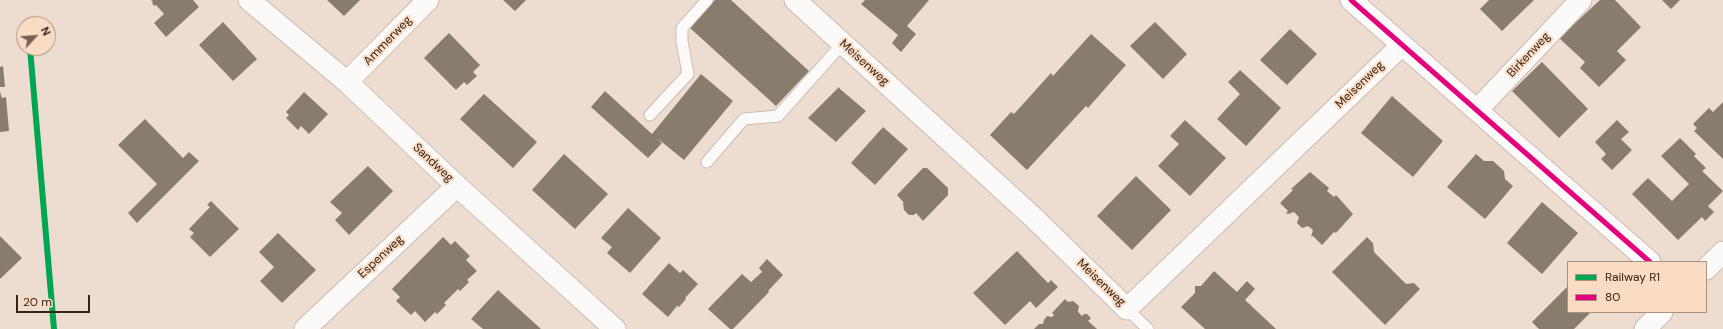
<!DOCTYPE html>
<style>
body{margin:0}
#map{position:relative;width:1723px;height:329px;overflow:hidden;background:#edddd1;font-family:"DM Sans",sans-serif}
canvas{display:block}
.legend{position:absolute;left:1567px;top:261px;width:140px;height:52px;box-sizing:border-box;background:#fadbc4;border:1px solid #ab917d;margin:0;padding:5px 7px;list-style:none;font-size:12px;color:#352313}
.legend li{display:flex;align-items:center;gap:8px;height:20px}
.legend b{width:20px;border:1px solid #ab917d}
.north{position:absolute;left:16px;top:16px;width:40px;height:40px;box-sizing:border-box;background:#fadbc4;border:1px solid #ab917d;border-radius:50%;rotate:64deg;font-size:11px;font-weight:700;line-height:16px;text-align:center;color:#352313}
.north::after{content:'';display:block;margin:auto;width:14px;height:18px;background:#756456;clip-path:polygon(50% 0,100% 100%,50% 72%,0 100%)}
.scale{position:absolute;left:16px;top:295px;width:74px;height:18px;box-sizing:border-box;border:2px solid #352313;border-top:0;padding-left:5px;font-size:12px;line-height:14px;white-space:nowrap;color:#352313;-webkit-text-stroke:3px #fadbc4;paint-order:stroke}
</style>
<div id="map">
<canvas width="1723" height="329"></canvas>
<ul class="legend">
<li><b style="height:5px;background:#00a651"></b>Railway R1</li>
<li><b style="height:5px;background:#e5007d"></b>80</li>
</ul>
<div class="north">N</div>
<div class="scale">20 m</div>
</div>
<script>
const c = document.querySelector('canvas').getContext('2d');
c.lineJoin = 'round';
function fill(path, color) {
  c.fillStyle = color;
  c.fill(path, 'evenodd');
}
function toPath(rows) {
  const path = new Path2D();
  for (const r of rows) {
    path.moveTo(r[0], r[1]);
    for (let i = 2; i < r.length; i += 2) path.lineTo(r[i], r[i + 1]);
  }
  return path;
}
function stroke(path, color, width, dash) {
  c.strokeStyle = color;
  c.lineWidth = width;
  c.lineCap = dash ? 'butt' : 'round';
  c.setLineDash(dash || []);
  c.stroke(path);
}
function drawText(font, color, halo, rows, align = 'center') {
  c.font = font + ' "DM Sans",sans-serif';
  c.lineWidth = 4;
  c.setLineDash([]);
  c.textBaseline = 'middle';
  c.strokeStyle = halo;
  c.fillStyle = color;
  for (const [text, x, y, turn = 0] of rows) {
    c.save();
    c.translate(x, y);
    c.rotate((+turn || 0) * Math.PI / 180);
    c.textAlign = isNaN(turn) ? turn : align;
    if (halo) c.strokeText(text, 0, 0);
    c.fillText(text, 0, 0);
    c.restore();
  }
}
fill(toPath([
 [151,0,193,0,199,7,166,37,154,23,164,14,156,5,154,6,152,3,153,2],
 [327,0,360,0,344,16],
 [503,0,526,0,515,11],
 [715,0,731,0,809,71,776,106,690,28],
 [865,0,929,0,907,26,916,34,901,52,892,43,898,35,861,4],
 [1489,0,1534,0,1502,31,1480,9],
 [1600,0,1615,0,1641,27,1617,51,1626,60,1599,87,1580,68,1585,62,1559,38],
 [1662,0,1680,0,1671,9],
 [223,22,257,59,233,81,199,45],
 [1155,22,1187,54,1163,79,1130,46],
 [1290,29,1317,54,1287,85,1260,60],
 [449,33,480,65,473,72,477,76,467,85,464,82,456,90,424,58],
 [1091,34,1126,65,1088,108,1086,106,1027,170,990,135,1011,112,1014,114,1051,73,1053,76],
 [1542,62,1588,109,1559,138,1512,91],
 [3,66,5,87,0,87,0,67],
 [1240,70,1281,108,1246,146,1217,119,1240,94,1228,82],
 [701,74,733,101,684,160,657,138,662,143,648,158,591,107,605,91,652,134],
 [839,87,840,89,866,111,836,142,808,118],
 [0,92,2,98,6,97,9,131,0,132],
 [304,92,328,114,309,134,301,126,298,130,286,118,289,115,286,112],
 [484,94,537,142,513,168,460,119],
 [1392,96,1443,141,1413,177,1361,133],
 [1723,102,1723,159,1694,131,1697,128,1693,124,1709,108,1713,112],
 [145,119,183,158,189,152,199,161,137,223,128,213,157,184,118,145],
 [1185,120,1226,158,1190,196,1158,166,1179,144,1170,136],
 [1617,120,1629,132,1621,139,1632,150,1612,170,1601,159,1606,154,1595,142],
 [883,127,908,149,875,185,851,163],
 [1680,138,1696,154,1694,156,1706,168,1702,171,1723,191,1708,206,1714,212,1705,221,1702,217,1678,240,1632,194,1648,178,1672,201,1689,184,1661,156],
 [564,154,608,194,575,229,532,190],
 [1476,154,1484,161,1493,161,1504,171,1505,179,1513,186,1485,219,1447,187],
 [368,166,393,191,349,235,335,220,342,213,330,202],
 [923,168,927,168,948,188,948,195,923,221,916,213,914,215,909,215,904,210,903,203,904,203,897,195],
 [1310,172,1329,188,1327,191,1334,197,1336,195,1353,214,1336,233,1334,232,1322,245,1313,236,1311,237,1313,230,1308,226,1302,228,1297,223,1299,217,1294,212,1288,214,1286,213,1288,211,1280,203,1293,190,1291,189],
 [1136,176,1171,210,1132,250,1097,216],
 [211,201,239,229,210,257,190,237,194,233,189,229,210,207,207,205],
 [1542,202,1578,233,1542,274,1507,243],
 [628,208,661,238,630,273,607,253,612,247,601,238],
 [278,233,316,270,282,303,260,281,274,267,259,252],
 [0,236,22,258,0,279],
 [443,237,451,245,455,241,470,256,466,260,477,271,467,280,469,282,460,291,458,289,444,303,446,305,437,314,435,312,425,322,415,311,411,315,396,301,400,297,392,289],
 [1367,237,1373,243,1374,252,1406,284,1414,283,1420,289,1385,325,1332,272],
 [1017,251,1048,283,1051,280,1058,287,1036,308,1030,301,1005,325,973,293],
 [767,259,783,275,768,291,769,292,733,329,730,329,708,309,742,274,751,282,762,272,759,268],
 [669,263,680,273,683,270,698,284,685,298,686,299,679,307,677,306,668,317,642,294],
 [1214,271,1237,292,1247,281,1255,289,1245,300,1276,329,1205,329,1181,307,1195,293,1195,286,1201,286],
 [1568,286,1568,312,1591,312,1574,329,1539,329,1532,322],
 [498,290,541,329,483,329,471,319],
 [1065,299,1068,302,1073,301,1079,306,1078,312,1082,316,1084,314,1087,314,1091,318,1088,321,1097,329,1034,329,1039,324,1043,324,1044,320,1047,316,1052,317,1054,315,1052,313]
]), '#887c6c');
const service = toPath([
 [650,115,688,74,682,41,682,28,707,0],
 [707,162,744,119,778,116,843,43],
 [1127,309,1148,329]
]);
const minor = toPath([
 [249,0,347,82,457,186,615,329],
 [795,0,1034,218,1127,309,1402,45],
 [1351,0,1650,262],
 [347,82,428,0],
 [1477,110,1581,0],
 [1706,269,1723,252],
 [305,329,457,186],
 [1645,329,1662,312]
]);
stroke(service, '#ccbbae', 13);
stroke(minor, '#ccbbae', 23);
stroke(service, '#fcfaf8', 11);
stroke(minor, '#fcfaf8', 21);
stroke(toPath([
 [1351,0,1650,262]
]), '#e5007d', 5);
stroke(toPath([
 [30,48,54,329]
]), '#00a651', 6);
drawText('12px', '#352313', '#fadbc4', [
 ["Ammerweg",388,41,-46],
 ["Birkenweg",1529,55,-47],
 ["Meisenweg",864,63,42],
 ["Meisenweg",1360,85,-44],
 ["Sandweg",433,163,43],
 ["Espenweg",381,257,-43],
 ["Meisenweg",1101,283,44]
]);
</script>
